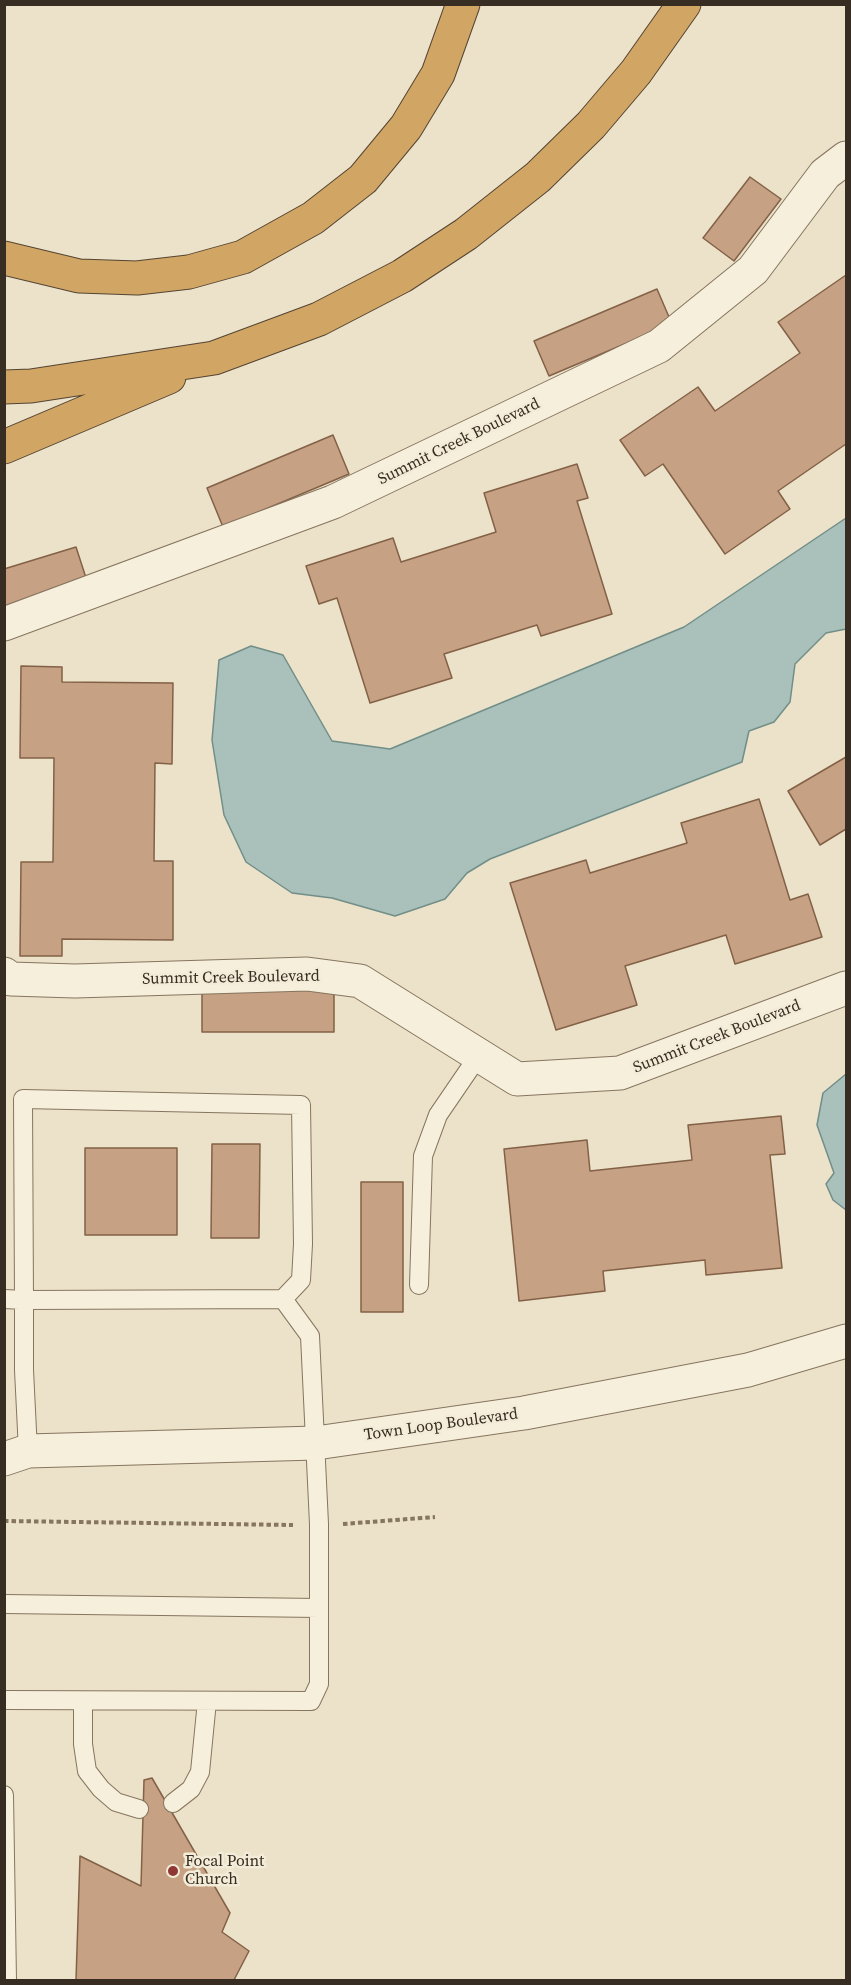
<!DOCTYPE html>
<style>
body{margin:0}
#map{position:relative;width:851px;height:1985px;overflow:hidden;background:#ebe2c9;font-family:"Source Serif 4",serif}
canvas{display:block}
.frame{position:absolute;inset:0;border:6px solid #382d22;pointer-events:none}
</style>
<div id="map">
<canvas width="851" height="1985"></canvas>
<div class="frame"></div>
</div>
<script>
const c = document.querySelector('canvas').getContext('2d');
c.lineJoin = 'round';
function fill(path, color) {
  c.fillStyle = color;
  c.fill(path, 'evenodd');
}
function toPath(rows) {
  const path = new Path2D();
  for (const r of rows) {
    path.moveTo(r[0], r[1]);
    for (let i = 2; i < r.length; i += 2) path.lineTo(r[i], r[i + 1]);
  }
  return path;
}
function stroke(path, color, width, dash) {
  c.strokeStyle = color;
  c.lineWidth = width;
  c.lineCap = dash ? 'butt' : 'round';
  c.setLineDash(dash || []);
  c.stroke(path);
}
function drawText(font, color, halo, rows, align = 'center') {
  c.font = font + ' "Source Serif 4",serif';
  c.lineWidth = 5;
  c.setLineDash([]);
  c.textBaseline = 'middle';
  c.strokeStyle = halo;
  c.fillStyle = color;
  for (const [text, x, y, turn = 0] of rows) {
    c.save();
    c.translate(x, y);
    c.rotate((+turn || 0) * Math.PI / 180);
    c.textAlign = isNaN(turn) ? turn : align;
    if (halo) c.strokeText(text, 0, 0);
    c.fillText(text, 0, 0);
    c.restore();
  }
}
const water = toPath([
 [846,518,846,629,826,633,795,664,790,702,774,722,749,731,742,762,490,859,467,873,445,899,395,916,332,898,292,893,246,862,224,815,212,740,219,660,251,646,283,655,332,741,390,749,684,627,846,518],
 [846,1074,846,1210,833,1200,826,1184,834,1173,817,1125,823,1093,846,1074]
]);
fill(water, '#aac0ba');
stroke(water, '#718e88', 1.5);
const building = toPath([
 [750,177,781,199,734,261,703,238,750,177],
 [846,275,846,444,778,491,790,509,725,554,663,464,645,476,620,440,698,387,715,411,800,353,778,322,846,275],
 [657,289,672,324,549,376,534,341,657,289],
 [333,435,349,474,223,527,207,488,333,435],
 [577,464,588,498,577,501,612,614,541,636,537,625,444,654,452,678,370,703,337,598,319,604,306,566,393,538,401,562,496,532,484,493,577,464],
 [76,547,88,584,4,610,4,569,76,547],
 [21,666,62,667,62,682,173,683,172,764,155,763,154,861,173,861,173,940,62,939,62,956,20,956,21,862,53,862,54,758,20,758,21,666],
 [846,757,846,829,820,845,788,791,846,757],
 [759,799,790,900,808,894,822,937,735,964,726,935,625,966,637,1005,556,1030,510,883,586,860,590,873,687,843,681,823,759,799],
 [202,990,334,990,334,1032,202,1032,202,990],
 [781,1116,785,1154,770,1155,782,1268,706,1275,705,1260,603,1271,605,1291,519,1301,504,1149,587,1140,590,1171,692,1160,688,1125,781,1116],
 [212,1144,260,1144,259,1238,211,1238,212,1144],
 [85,1148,177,1148,177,1235,85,1235,85,1148],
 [361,1182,403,1182,403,1312,361,1312,361,1182],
 [152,1778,230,1913,222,1932,249,1951,234,1980,76,1980,80,1856,141,1886,144,1780,152,1778]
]);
fill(building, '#c6a183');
stroke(building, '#836147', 1.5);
const service = toPath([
 [419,1285,423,1156,438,1115,479,1055],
 [4,1299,24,1300,23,1099,301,1105,303,1244,301,1280,283,1299],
 [4,1604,319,1608],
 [4,1700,311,1701,319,1684,319,1524,310,1336,283,1299,24,1300,24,1370,28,1451],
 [83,1701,83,1744,87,1771,101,1789,116,1802,139,1809],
 [4,1795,7,1980],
 [173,1803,191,1789,200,1772,207,1701]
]);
const minor = toPath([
 [4,624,333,502,659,346,753,270,825,174,846,158],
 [4,974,11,979,75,981,307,974,360,981,517,1079,620,1073,846,988]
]);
const tertiary = toPath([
 [4,1459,28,1451,316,1443,524,1413,748,1370,846,1341]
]);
const motorway = toPath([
 [4,258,79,276,137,278,189,272,243,257,313,218,363,179,406,127,438,74,463,4],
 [4,387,31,386,214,358,319,319,402,276,466,234,538,177,591,125,636,72,684,4],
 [4,447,169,377]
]);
stroke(service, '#86755f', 20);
stroke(minor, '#86755f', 35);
stroke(tertiary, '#86755f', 35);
stroke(motorway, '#544433', 35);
stroke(toPath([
 [4,1521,293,1525],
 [343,1524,435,1517]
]), '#86755f', 4, [4.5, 3]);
stroke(service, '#f6efdc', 18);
stroke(minor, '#f6efdc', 33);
stroke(tertiary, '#f6efdc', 33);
stroke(motorway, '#d1a563', 33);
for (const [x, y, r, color] of [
 [173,1871,6,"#903735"]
]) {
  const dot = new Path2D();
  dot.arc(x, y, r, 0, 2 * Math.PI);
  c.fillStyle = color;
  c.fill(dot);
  stroke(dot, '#f3ecd8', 2);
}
drawText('16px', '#382d22', '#f3ecd8', [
 ["Summit Creek Boulevard",459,442,-26],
 ["Summit Creek Boulevard",231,978,-1],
 ["Summit Creek Boulevard",717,1037,-21],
 ["Town Loop Boulevard",441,1425,-8]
]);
drawText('16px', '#382d22', '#f3ecd8', [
 ["Focal Point",185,1862],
 ["Church",185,1880]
], 'left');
</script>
